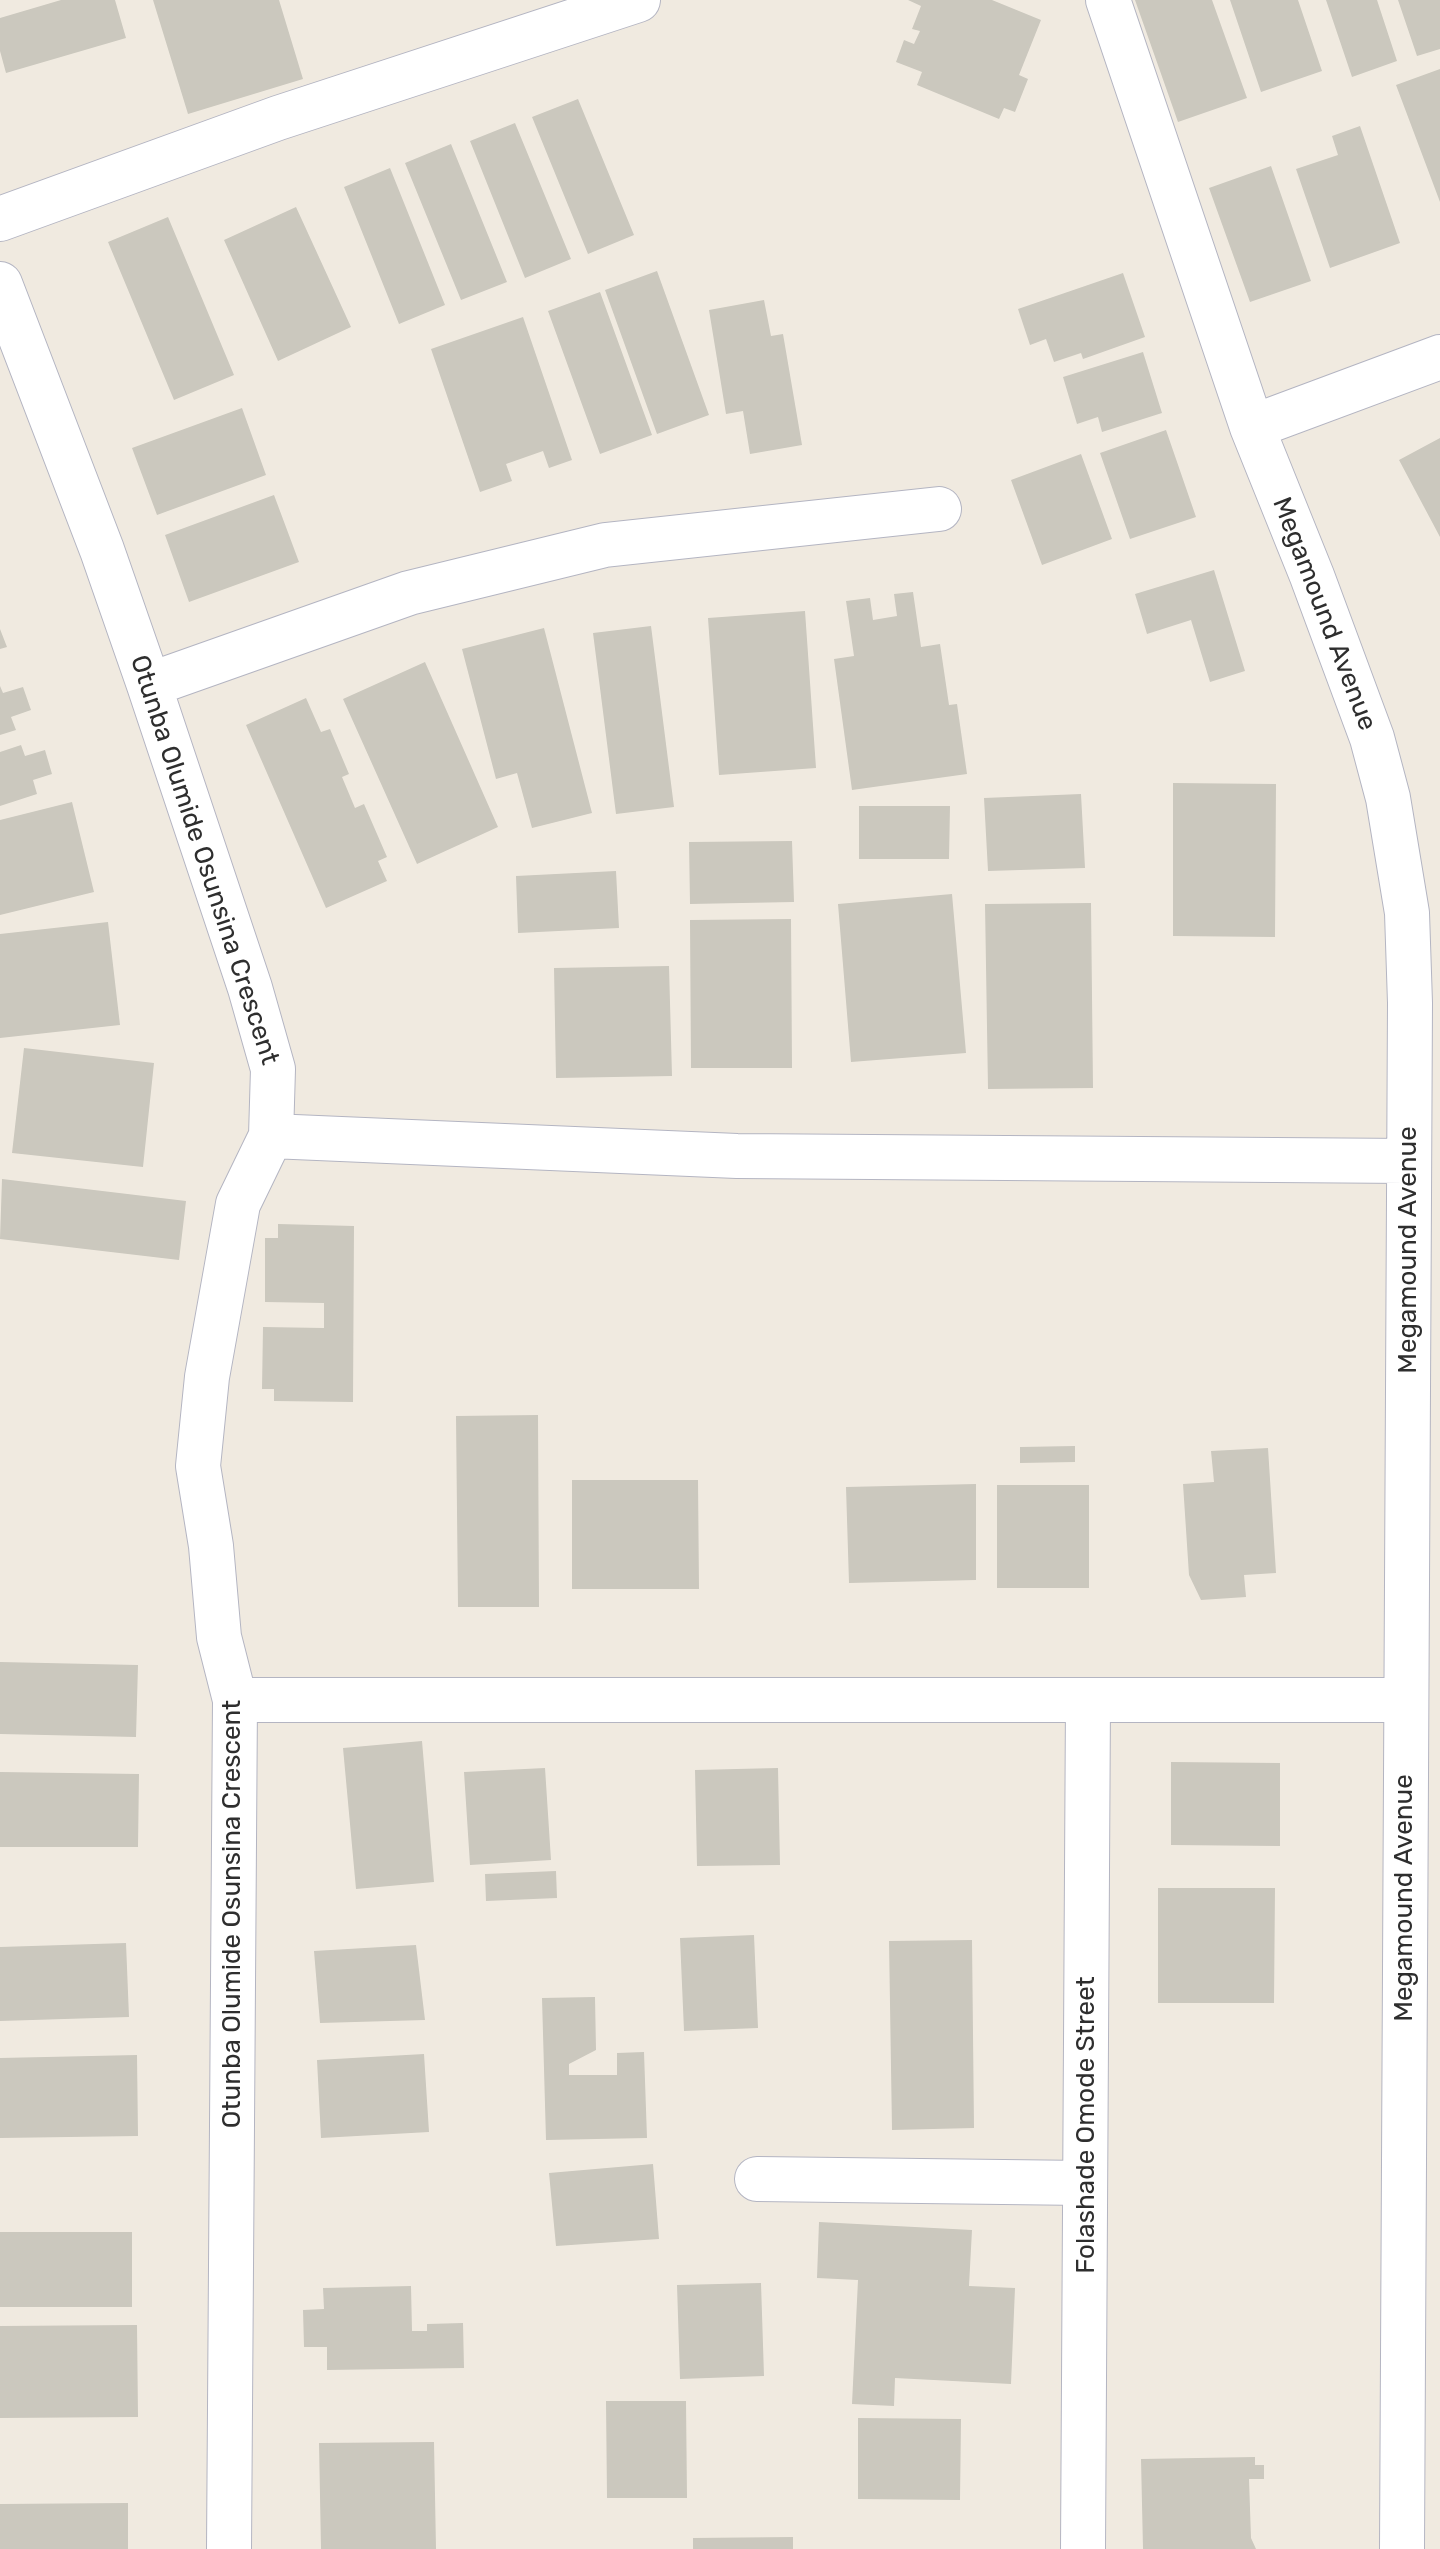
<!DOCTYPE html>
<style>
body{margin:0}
canvas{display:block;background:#f0eae0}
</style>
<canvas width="1440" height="2549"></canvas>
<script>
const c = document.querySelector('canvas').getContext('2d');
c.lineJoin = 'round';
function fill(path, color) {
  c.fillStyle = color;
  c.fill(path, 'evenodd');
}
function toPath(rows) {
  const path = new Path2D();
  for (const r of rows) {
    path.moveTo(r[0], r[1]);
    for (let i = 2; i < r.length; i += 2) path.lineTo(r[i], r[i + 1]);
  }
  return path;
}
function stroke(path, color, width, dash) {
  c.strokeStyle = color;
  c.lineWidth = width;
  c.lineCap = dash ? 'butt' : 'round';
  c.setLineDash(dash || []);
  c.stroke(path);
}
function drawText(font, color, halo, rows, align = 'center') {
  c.font = font + ' Rubik,sans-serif';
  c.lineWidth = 6;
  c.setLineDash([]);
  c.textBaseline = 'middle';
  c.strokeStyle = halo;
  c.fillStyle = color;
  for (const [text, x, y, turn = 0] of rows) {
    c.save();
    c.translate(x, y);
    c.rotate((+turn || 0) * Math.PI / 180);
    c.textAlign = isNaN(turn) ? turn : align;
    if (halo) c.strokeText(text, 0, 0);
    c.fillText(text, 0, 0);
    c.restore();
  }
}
fill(toPath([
 [61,0,115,0,126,38,6,73,0,51,0,18],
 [153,0,279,0,303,79,188,114],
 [908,0,992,0,1041,20,1019,75,1028,79,1015,112,1004,108,999,119,917,85,922,72,896,62,904,40,914,44,920,31,912,29,921,6],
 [1135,0,1212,0,1247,98,1178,122],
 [1230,0,1298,0,1322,71,1261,92],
 [1326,0,1377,0,1397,61,1352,77],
 [1398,0,1440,0,1440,49,1417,56],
 [1440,69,1440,202,1396,85],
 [578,99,634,235,588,254,532,117],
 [515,123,571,259,525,278,470,141],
 [1360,126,1400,243,1330,268,1296,169,1338,155,1332,136],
 [451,144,507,282,461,300,405,163],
 [1271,166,1311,281,1250,302,1209,188],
 [390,168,445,305,399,324,344,187],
 [296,207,351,327,278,361,224,240],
 [168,217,234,375,174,400,108,242],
 [657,271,709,415,657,434,605,290],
 [1123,273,1145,337,1083,359,1081,353,1054,362,1046,339,1030,345,1018,309],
 [600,292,652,435,600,454,548,311],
 [764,300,771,336,783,334,802,445,750,454,743,411,726,414,709,310],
 [523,317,572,460,549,468,543,451,506,464,512,481,480,492,431,349],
 [1143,352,1162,413,1102,432,1098,417,1077,424,1063,377],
 [242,408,266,475,157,515,132,448],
 [1166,430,1196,517,1130,539,1100,453],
 [1440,438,1440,537,1399,460],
 [1081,454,1112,539,1042,565,1011,480],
 [274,495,299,562,189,602,165,535],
 [1214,570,1245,671,1210,682,1191,620,1147,634,1135,594],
 [913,592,921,647,940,644,949,705,957,704,967,774,852,790,834,659,854,656,846,601,870,598,873,620,897,616,894,594],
 [805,611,816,768,719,775,708,618],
 [651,626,674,807,616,814,593,633],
 [544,628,592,813,532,828,517,773,496,779,462,649],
 [0,629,7,647,0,649],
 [425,662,498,827,417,864,343,699],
 [0,686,3,693,23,687,31,710,11,717,16,730,0,735],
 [306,698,321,732,330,729,349,774,342,777,355,808,364,804,387,857,378,861,387,881,326,908,246,725],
 [21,745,25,756,45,750,52,774,33,780,37,794,0,806,0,752],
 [1173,783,1276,784,1275,937,1173,936],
 [1081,794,1085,868,988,871,984,798],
 [72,802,94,892,0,915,0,820],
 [859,806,950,806,949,859,859,859],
 [792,841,794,902,690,904,689,842],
 [616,871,619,928,518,933,516,876],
 [952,894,966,1053,851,1062,838,904],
 [1091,903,1093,1088,988,1089,985,904],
 [791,919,792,1068,691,1068,690,920],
 [108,922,120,1025,0,1038,0,934],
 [669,966,672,1076,556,1078,554,968],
 [24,1048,154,1063,143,1167,12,1153],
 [2,1179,186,1201,179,1260,0,1239],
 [278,1224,354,1226,353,1402,274,1401,274,1389,262,1389,263,1327,324,1328,324,1303,265,1302,265,1238,278,1238],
 [538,1415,539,1607,458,1607,456,1416],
 [1075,1446,1075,1462,1020,1463,1020,1447],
 [1268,1448,1276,1573,1244,1575,1246,1597,1201,1600,1189,1575,1183,1484,1214,1482,1211,1451],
 [572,1480,698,1480,699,1589,572,1589],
 [976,1484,976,1580,849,1583,846,1487],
 [997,1485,1089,1485,1089,1588,997,1588],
 [0,1662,138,1665,136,1737,0,1734],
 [422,1741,434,1882,356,1889,343,1748],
 [1171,1762,1280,1763,1280,1846,1171,1845],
 [545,1768,551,1860,470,1865,464,1772],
 [778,1768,780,1865,697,1866,695,1770],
 [0,1772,139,1774,138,1847,0,1847],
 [556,1871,557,1898,486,1901,485,1874],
 [1158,1888,1275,1888,1274,2003,1158,2003],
 [754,1935,758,2028,684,2031,680,1938],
 [972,1940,974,2128,892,2130,889,1941],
 [126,1943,129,2017,0,2021,0,1947],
 [416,1945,425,2020,320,2023,314,1951],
 [595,1997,596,2050,569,2064,569,2075,617,2075,617,2053,644,2052,647,2138,546,2140,542,1998],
 [424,2054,429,2132,321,2138,317,2060],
 [137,2055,138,2136,0,2138,0,2058],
 [653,2164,659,2239,556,2246,549,2173],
 [819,2222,972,2230,969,2286,1015,2288,1011,2384,895,2378,894,2406,852,2404,858,2280,817,2278],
 [0,2232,132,2232,132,2307,0,2307],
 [761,2283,764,2376,680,2379,677,2285],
 [411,2286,412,2331,427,2331,427,2324,463,2323,464,2368,327,2370,327,2347,304,2347,303,2310,324,2309,323,2288],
 [137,2325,138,2417,0,2418,0,2326],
 [606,2401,686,2401,687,2498,607,2498],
 [858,2418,961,2419,960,2500,858,2499],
 [434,2442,436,2549,321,2549,319,2443],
 [1255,2457,1255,2465,1264,2465,1264,2479,1249,2479,1251,2538,1256,2549,1143,2549,1141,2459],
 [128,2503,128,2549,0,2549,0,2504],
 [793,2537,793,2549,693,2549,693,2538]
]), '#cbc8be');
const street = toPath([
 [1108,0,1252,427,1312,576,1372,738,1388,798,1407,913,1410,1003,1402,2549],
 [0,219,278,118,638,0],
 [0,284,102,550,149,685,250,988,273,1069,271,1136,238,1204,207,1377,198,1466,211,1546,219,1637,235,1700,229,2549],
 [1252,427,1440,357],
 [149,685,409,593,605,545,939,509],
 [271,1136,737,1156,1409,1161],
 [235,1700,1405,1700],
 [757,2179,1085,2183],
 [1083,2549,1088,1701]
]);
stroke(street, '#b4b5c2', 46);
stroke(street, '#fff', 44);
drawText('26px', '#2e2e2e', '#fff', [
 ["Megamound Avenue",1324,614,69],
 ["Otunba Olumide Osunsina Crescent",204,860,72],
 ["Megamound Avenue",1408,1250,-90],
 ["Megamound Avenue",1404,1898,-90],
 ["Otunba Olumide Osunsina Crescent",232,1914,-90],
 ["Folashade Omode Street",1086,2125,-90]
]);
</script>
